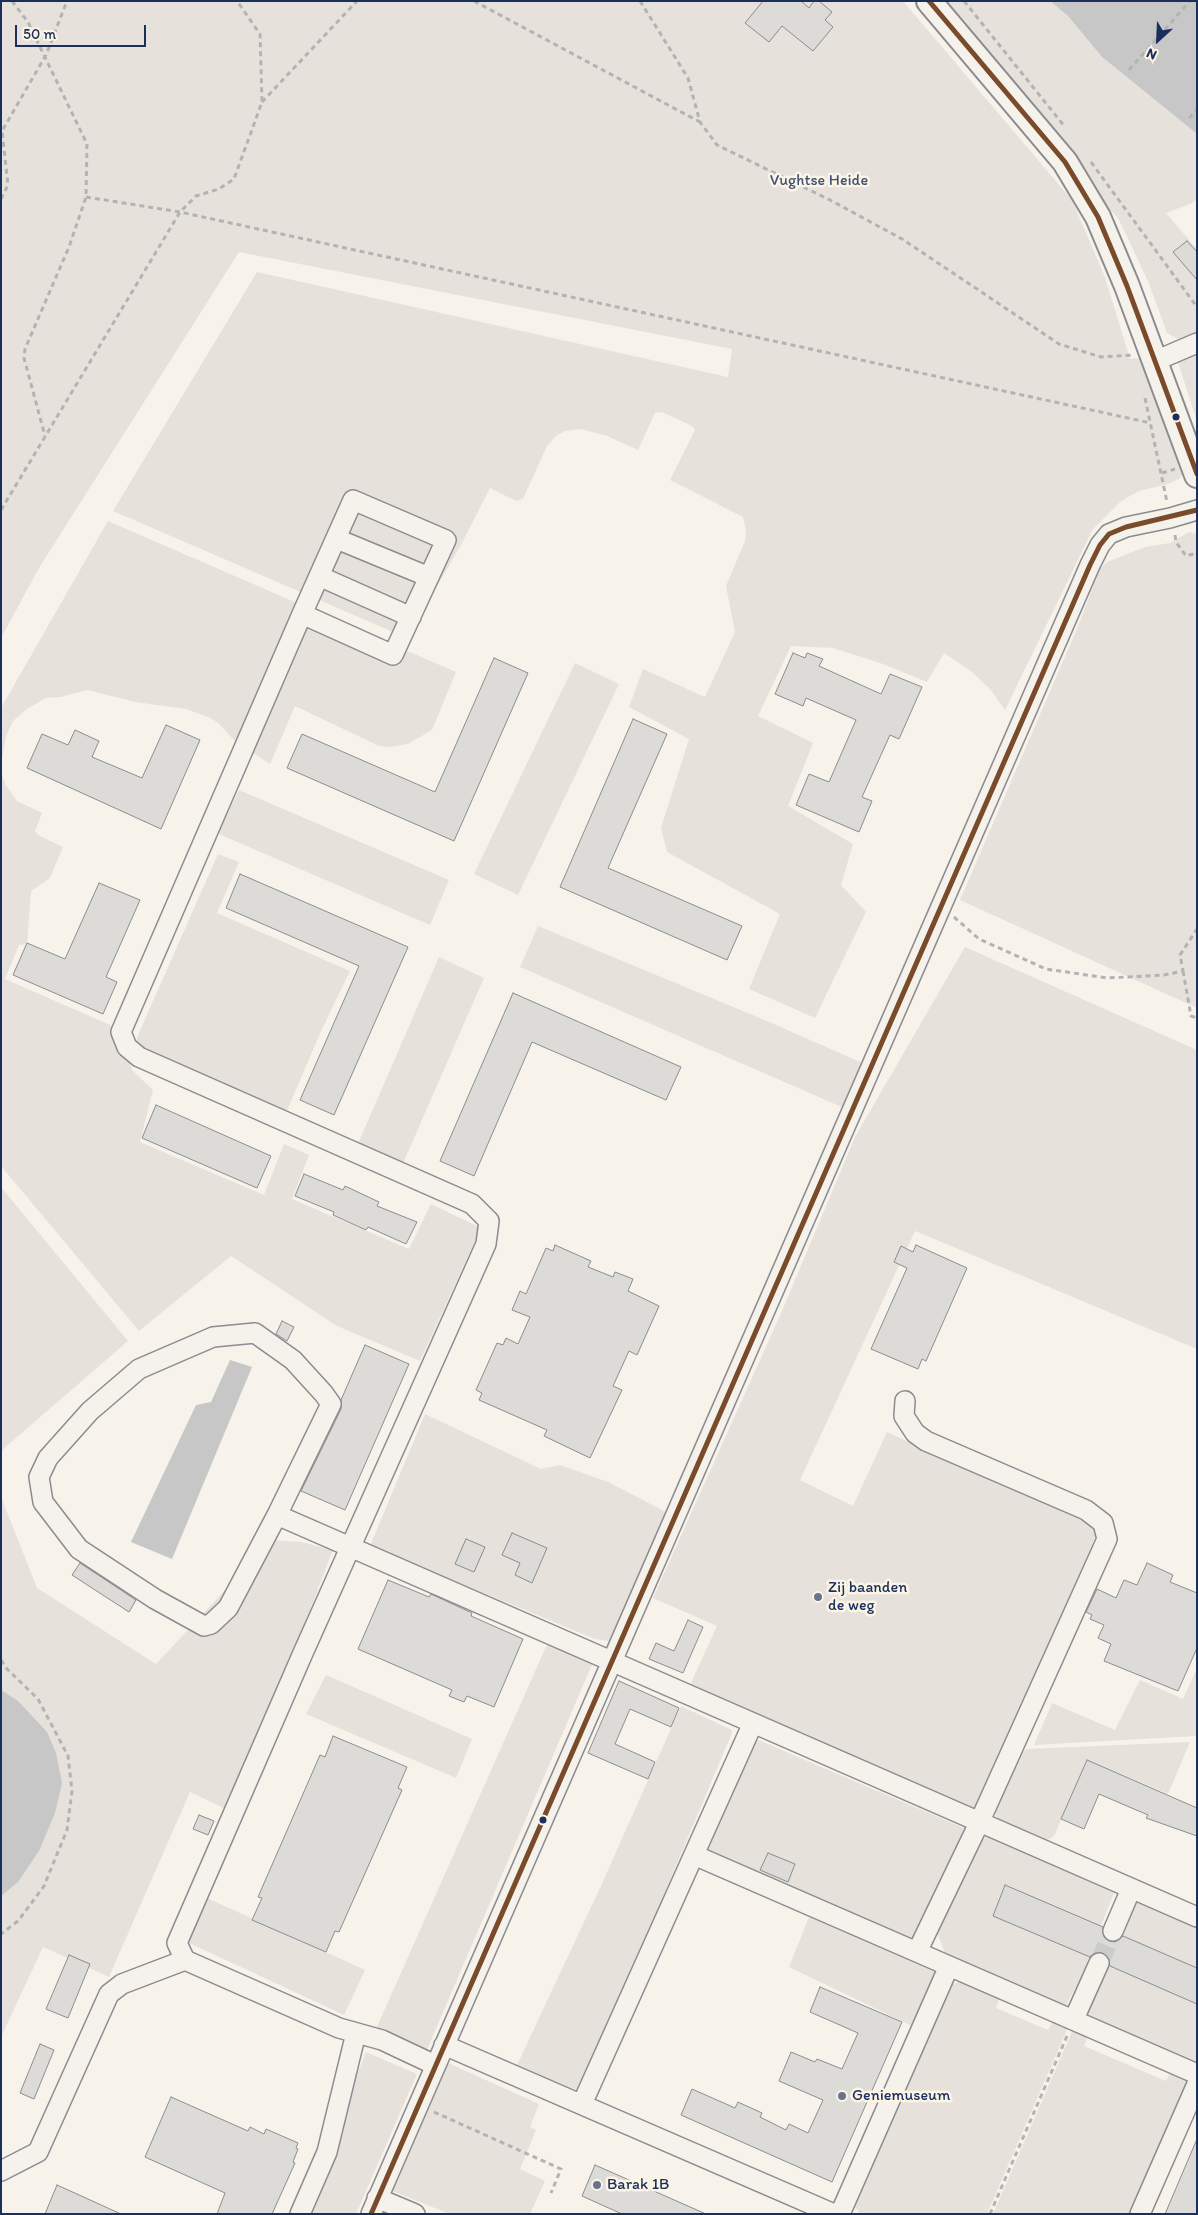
<!DOCTYPE html>
<style>
body{margin:0}
#map{position:relative;width:1198px;height:2215px;overflow:hidden;background:#f7f3ea;font-family:Itim,sans-serif}
canvas{display:block}
.frame{position:absolute;inset:0;border:2px solid #1b2f5e;pointer-events:none}
.north{position:absolute;left:1133px;top:15px;width:50px;height:50px;-webkit-text-stroke:4px #fcf5e5;paint-order:stroke;rotate:205deg;font-size:14px;font-weight:700;line-height:20px;text-align:center;color:#1b2f5e}
.north::after{content:'';display:block;margin:auto;width:18px;height:22px;background:#1b2f5e;clip-path:polygon(50% 0,100% 100%,50% 72%,0 100%)}
.scale{position:absolute;left:15px;top:25px;width:131px;height:22px;box-sizing:border-box;border:2px solid #1b2f5e;border-top:0;padding-left:6px;font-size:15px;line-height:18px;white-space:nowrap;color:#1b2f5e;-webkit-text-stroke:4px #fcf5e5;paint-order:stroke}
</style>
<div id="map">
<canvas width="1198" height="2215"></canvas>
<div class="frame"></div>
<div class="north">N</div>
<div class="scale">50 m</div>
</div>
<script>
const c = document.querySelector('canvas').getContext('2d');
c.lineJoin = 'round';
function fill(path, color) {
  c.fillStyle = color;
  c.fill(path, 'evenodd');
}
function toPath(rows) {
  const path = new Path2D();
  for (const r of rows) {
    path.moveTo(r[0], r[1]);
    for (let i = 2; i < r.length; i += 2) path.lineTo(r[i], r[i + 1]);
  }
  return path;
}
function stroke(path, color, width, dash) {
  c.strokeStyle = color;
  c.lineWidth = width;
  c.lineCap = dash ? 'butt' : 'round';
  c.setLineDash(dash || []);
  c.stroke(path);
}
function drawText(font, color, halo, rows, align = 'center') {
  c.font = font + ' Itim,sans-serif';
  c.lineWidth = 5;
  c.setLineDash([]);
  c.textBaseline = 'middle';
  c.strokeStyle = halo;
  c.fillStyle = color;
  for (const [text, x, y, turn = 0] of rows) {
    c.save();
    c.translate(x, y);
    c.rotate((+turn || 0) * Math.PI / 180);
    c.textAlign = isNaN(turn) ? turn : align;
    if (halo) c.strokeText(text, 0, 0);
    c.fillText(text, 0, 0);
    c.restore();
  }
}
fill(toPath([
 [1,1,903,1,1072,200,1105,277,1130,359,1142,358,1183,463,1183,474,1179,479,1168,484,1139,491,1130,496,1120,502,1093,529,1005,710,991,690,971,671,944,653,927,682,883,664,833,648,791,646,758,716,813,743,788,806,853,844,841,885,866,912,815,1018,749,989,780,914,667,852,661,828,689,739,629,707,643,669,705,697,735,632,726,586,745,541,746,530,743,517,670,480,695,430,692,426,662,412,655,413,638,450,607,436,581,429,565,431,556,436,547,446,523,499,516,501,490,488,461,545,407,638,113,511,257,272,728,377,732,349,239,252,39,568,1,638],
 [937,1,1050,1,1068,16,1102,57,1197,134,1197,199,1190,204,1166,213,1197,249,1197,332,1178,339,1167,333,1148,281,1119,220],
 [1197,351,1197,422,1178,362],
 [108,521,456,672,432,730,408,744,390,747,379,746,295,706,270,764,236,742,217,722,208,717,186,709,135,702,87,690,61,697,46,698,27,709,13,721,6,736,1,766,1,708],
 [1189,532,1197,534,1197,1008,960,900,1076,631,1100,569,1107,562,1145,547,1170,543],
 [575,663,619,684,518,895,474,874],
 [1,771,5,784,17,801,42,813,35,831,38,835,63,847,50,878,31,891,27,944,19,945,5,979,124,1031,122,1041,132,1070,153,1090,140,1142,264,1195,284,1144,309,1155,292,1199,409,1249,431,1204,481,1228,420,1361,337,1326,231,1256,139,1331,1,1166],
 [239,790,449,880,430,925,221,835,218,833],
 [218,854,239,862,217,913,350,971,322,1029,282,1122,135,1046,138,1035],
 [538,926,760,1018,865,1064,844,1108,520,967],
 [965,947,1197,1050,1197,1349,915,1231,800,1480,853,1506,887,1432,1099,1528,1066,1606,1062,1623,979,1813,689,1687,717,1626,653,1598,782,1311,855,1137],
 [439,957,484,978,401,1168,357,1146],
 [1,1187,128,1341,1,1451],
 [425,1414,541,1469,560,1465,608,1482,668,1513,609,1641,595,1639,370,1546],
 [1,1497,37,1588,156,1664,272,1540,301,1542,333,1550,274,1703,228,1810,190,1792,109,1977,43,1947,1,2037],
 [549,1640,594,1660,426,2052,376,2029],
 [1197,1668,1197,1736,1034,1745,1052,1703,1115,1730,1140,1680,1183,1699],
 [326,1675,472,1739,456,1778,306,1714],
 [681,1706,732,1730,732,1733,659,1906,577,2090,517,2065,600,1888],
 [756,1739,964,1828,912,1943,703,1853,751,1744],
 [1190,1742,1168,1794,1087,1760,1055,1834,1050,1839,1042,1840,1001,1822,996,1816,995,1808,1020,1754,1027,1749],
 [986,1835,1114,1893,1081,1977,1065,2007,946,1956,937,1932],
 [1133,1896,1197,1925,1197,2065,1092,2020,1086,2013,1102,1968],
 [207,1898,365,1970,344,2015,187,1942],
 [809,1917,937,1973,914,2027,789,1967],
 [964,1980,1000,1996,996,2008,1048,2030,1054,2019,1069,2025,987,2214,860,2213,853,2205,945,1987],
 [1074,2027,1089,2034,1084,2046,1166,2081,1172,2069,1186,2078,1188,2082,1135,2214,993,2214],
 [366,2052,417,2074,356,2214,300,2214],
 [448,2063,539,2104,530,2127,536,2130,520,2169,545,2181,530,2214,450,2214,392,2191]
]), '#e6e2db');
fill(toPath([
 [1050,1,1197,1,1197,134,1102,57,1068,16],
 [230,1360,252,1367,172,1559,131,1542,196,1405,211,1402],
 [1,1690,18,1701,47,1732,56,1753,62,1783,55,1813,39,1851,18,1882,1,1896]
]), '#c7c7c7');
const building = toPath([
 [763,1,801,1,809,8,814,1,819,1,832,12,825,20,833,27,813,51,782,26,769,42,745,23,763,1],
 [1187,241,1197,252,1197,280,1173,252,1187,241],
 [793,653,805,658,807,653,823,659,819,666,881,694,890,674,922,687,899,739,890,735,862,797,872,801,859,832,796,805,809,774,829,782,856,720,806,698,803,706,775,694,793,653],
 [494,658,528,673,454,841,287,768,302,734,435,792,494,658],
 [633,719,667,734,608,868,742,926,727,960,560,887,633,719],
 [166,725,200,740,161,829,27,768,42,734,68,745,75,730,99,741,92,757,142,778,166,725],
 [240,874,408,947,334,1115,300,1100,359,966,226,908,240,874],
 [99,883,140,900,106,977,117,982,103,1014,13,975,27,943,65,959,99,883],
 [513,993,681,1067,666,1100,532,1042,474,1176,440,1161,513,993],
 [156,1105,271,1156,257,1188,142,1138,156,1105],
 [304,1174,343,1190,345,1186,379,1202,377,1206,417,1222,406,1244,368,1227,366,1230,333,1215,334,1212,295,1196,304,1174],
 [555,1245,591,1261,588,1267,613,1277,615,1272,633,1279,628,1291,659,1306,637,1355,629,1351,613,1386,622,1390,590,1458,544,1436,547,1430,479,1400,482,1393,476,1390,497,1343,503,1345,506,1338,518,1344,530,1317,512,1310,520,1291,526,1294,546,1248,553,1251,555,1245],
 [916,1245,967,1268,926,1361,922,1359,918,1369,871,1349,907,1268,894,1262,901,1246,913,1252,916,1245],
 [282,1321,294,1327,287,1341,276,1334,282,1321],
 [365,1345,409,1364,345,1510,301,1491,341,1409,341,1400,365,1345],
 [512,1533,547,1548,532,1583,515,1575,520,1563,502,1555,512,1533],
 [466,1539,485,1547,474,1572,455,1564,466,1539],
 [80,1563,136,1600,129,1612,72,1575,80,1563],
 [1147,1563,1173,1575,1170,1582,1197,1593,1197,1648,1178,1691,1104,1661,1111,1644,1098,1638,1104,1625,1090,1619,1092,1615,1086,1612,1097,1589,1116,1598,1124,1580,1137,1585,1147,1563],
 [388,1580,429,1597,431,1594,472,1613,471,1616,523,1639,494,1707,467,1696,464,1702,449,1696,452,1690,358,1649,388,1580],
 [688,1620,703,1627,683,1673,649,1659,656,1643,674,1651,688,1620],
 [619,1681,679,1708,671,1727,630,1709,615,1744,655,1762,648,1779,588,1753,619,1681],
 [333,1736,407,1767,398,1788,402,1790,339,1932,335,1931,326,1952,252,1920,262,1898,258,1897,320,1755,325,1757,333,1736],
 [1087,1760,1197,1808,1197,1836,1146,1818,1148,1815,1099,1794,1084,1829,1061,1819,1087,1760],
 [199,1815,214,1821,208,1835,193,1829,199,1815],
 [768,1853,795,1864,788,1882,760,1870,768,1853],
 [1005,1885,1103,1927,1104,1937,1109,1941,1115,1942,1123,1936,1197,1968,1197,2004,1110,1966,1108,1957,1103,1953,1097,1952,1090,1957,993,1916,1005,1885],
 [69,1955,90,1964,68,2018,46,2009,69,1955],
 [820,1987,902,2022,832,2182,681,2115,692,2089,735,2108,738,2102,762,2113,760,2117,786,2130,789,2124,808,2133,823,2100,779,2081,791,2052,815,2062,817,2059,842,2069,858,2033,810,2012,820,1987],
 [40,2044,54,2050,34,2099,20,2093,40,2044],
 [171,2097,248,2131,250,2127,264,2134,266,2129,298,2143,296,2148,298,2149,293,2162,295,2163,272,2214,217,2214,225,2193,145,2157,171,2097],
 [1197,2139,1197,2214,1165,2214,1197,2139],
 [595,2165,706,2214,622,2214,582,2196,595,2165],
 [57,2185,121,2214,45,2214,57,2185]
]);
fill(building, '#dddbd7');
stroke(building, '#8a8c91', 1);
stroke(toPath([
 [1099,1963,1113,1931]
]), '#cbccce', 19, [19, 9]);
const minor = toPath([
 [1155,361,1197,343],
 [337,539,429,577],
 [319,576,411,617],
 [302,614,353,500,446,540,393,655,302,614,121,1032,127,1047,139,1057,472,1204,489,1221,486,1244,303,1653,177,1943,185,1960,339,2028,382,2040,435,2065],
 [255,1333,293,1360,324,1394,331,1404,277,1515,228,1608,211,1624,204,1626,155,1599,79,1549,43,1502,39,1477,48,1458,90,1411,139,1369,213,1337,255,1333],
 [905,1401,904,1416,915,1433,926,1441,1086,1510,1103,1523,1107,1539,979,1823,917,1952],
 [277,1515,1197,1917],
 [694,1855,949,1966,840,2214],
 [1113,1931,1131,1889],
 [949,1966,1197,2074],
 [1074,2019,1099,1963],
 [444,2045,834,2214],
 [582,2104,753,1723],
 [1,2171,38,2152,109,1994,122,1984,185,1960],
 [377,2198,415,2214],
 [300,2214,327,2152,356,2033],
 [371,2214,1090,565,1100,545,1109,534,1126,527,1170,518,1197,510],
 [1140,2214,1197,2084]
]);
const major = toPath([
 [929,1,1065,162,1098,217,1127,286,1197,475]
]);
stroke(minor, '#8a8c91', 22);
stroke(major, '#8a8c91', 28);
stroke(toPath([
 [12,1,28,22,87,144,86,197,69,247,25,349,24,358,45,436],
 [474,1,700,122],
 [640,1,688,78,700,122,717,145,830,200,902,239,1059,344,1101,357,1133,355],
 [964,1,1065,127],
 [1129,70,1190,1],
 [262,102,357,1],
 [1189,118,1197,110],
 [1091,162,1197,307],
 [86,197,180,212,1151,423],
 [1,199,8,185,2,131,46,55,67,1],
 [1145,398,1167,502],
 [1162,473,1175,469],
 [1,510,180,212,196,196,219,189,234,179,262,102,260,34,237,1],
 [1175,535,1176,542,1186,556,1197,553],
 [954,917,979,939,1046,969,1107,978,1164,975,1183,971,1180,955,1197,929],
 [1183,971,1191,1016,1197,1018],
 [1,1660,7,1669,38,1699,68,1756,72,1791,67,1830,44,1886,18,1921,1,1934],
 [434,2112,561,2169,551,2193],
 [990,2214,1067,2036]
]), '#b2b3b4', 3, [5, 4]);
stroke(minor, '#f5f2ec', 19);
stroke(major, '#f5f2ec', 24);
stroke(toPath([
 [929,1,1065,162,1098,217,1127,286,1197,474],
 [371,2214,1090,565,1100,545,1109,534,1126,527,1197,510]
]), '#7a4b2a', 5);
for (const [x, y, r, color] of [
 [1176,417,4.5,"#1b2f5e"],
 [818,1597,5,"#68748f"],
 [543,1820,4.5,"#1b2f5e"],
 [842,2096,5,"#68748f"],
 [597,2185,5,"#68748f"]
]) {
  const dot = new Path2D();
  dot.arc(x, y, r, 0, 2 * Math.PI);
  c.fillStyle = color;
  c.fill(dot);
  stroke(dot, '#fcf5e5', 2);
}
drawText('16px', '#425176', '#fcf5e5', [
 ["Vughtse Heide",819,181]
]);
drawText('16px', '#1b2f5e', '#fcf5e5', [
 ["Zij baanden",828,1588],
 ["de weg",828,1606],
 ["Geniemuseum",852,2096],
 ["Barak 1B",607,2185]
], 'left');
</script>
